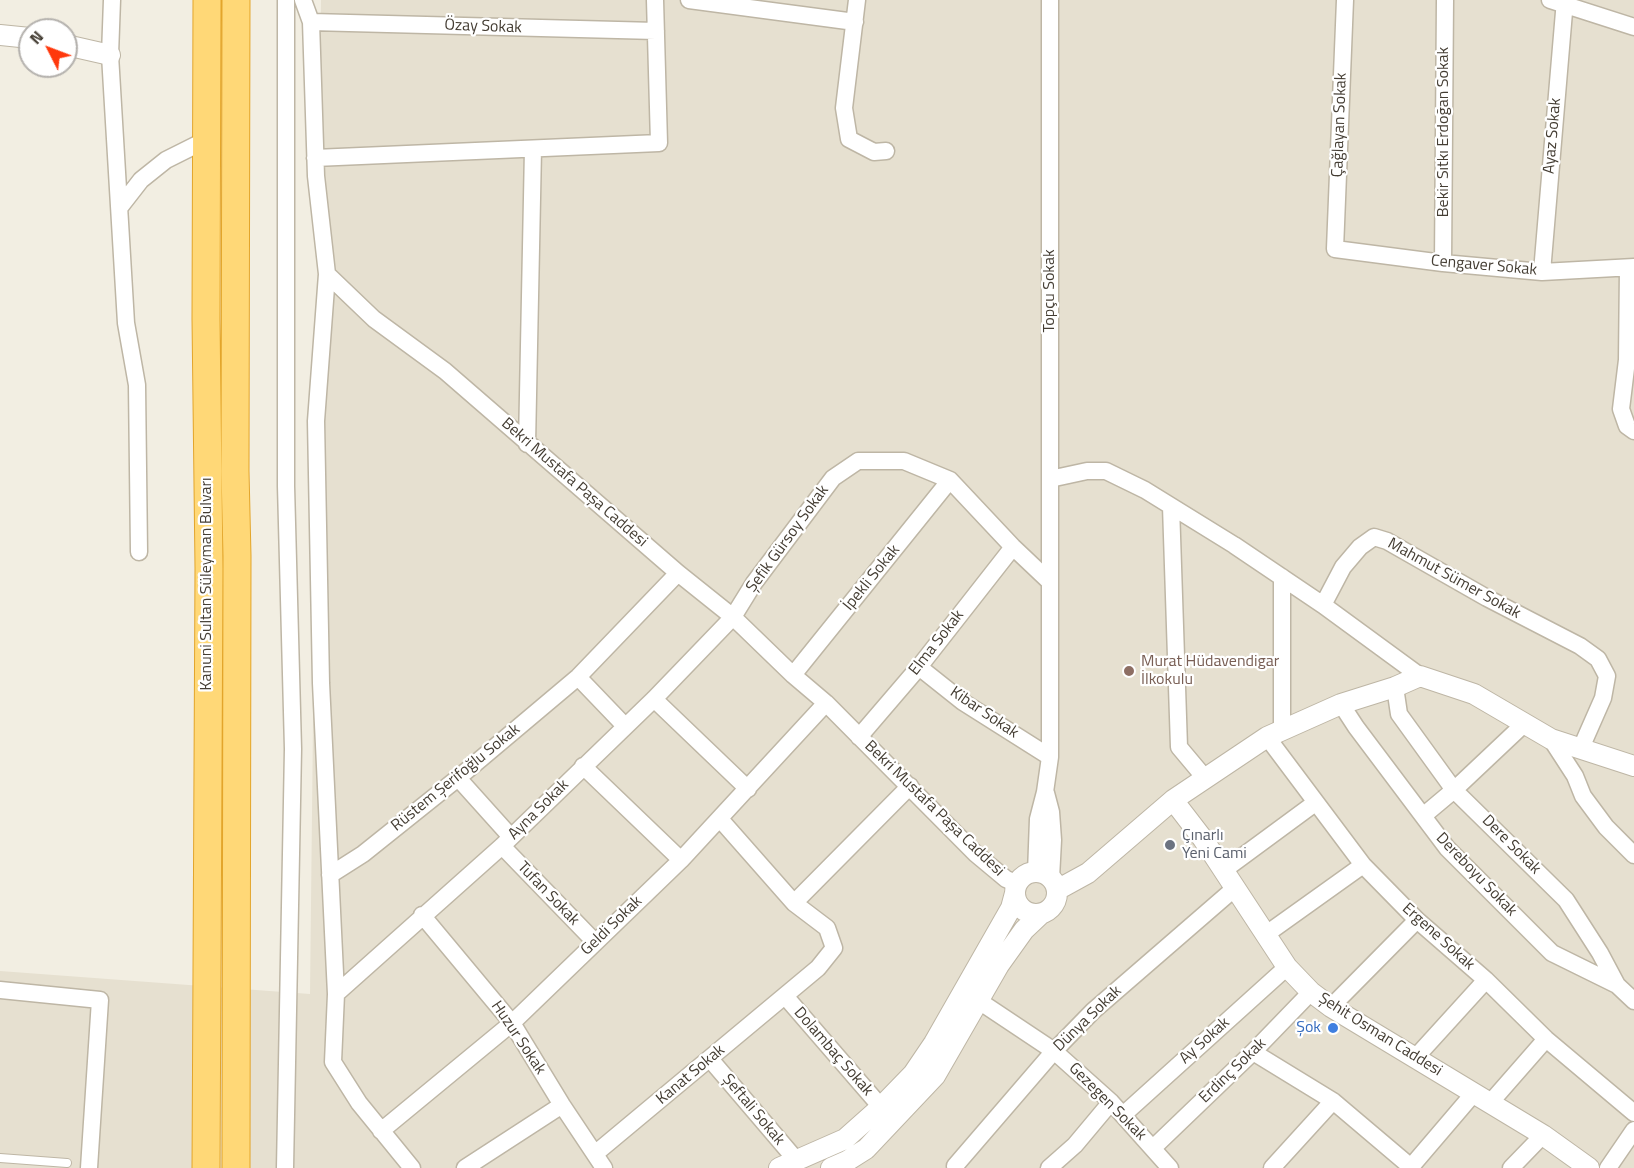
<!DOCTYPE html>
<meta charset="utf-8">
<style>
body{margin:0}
#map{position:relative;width:1634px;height:1168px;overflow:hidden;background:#f2eee2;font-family:"Titillium Web",sans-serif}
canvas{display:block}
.north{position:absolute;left:18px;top:18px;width:60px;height:60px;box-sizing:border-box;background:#fff;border:2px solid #b4b1ad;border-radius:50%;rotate:312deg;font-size:16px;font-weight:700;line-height:24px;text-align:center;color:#443d33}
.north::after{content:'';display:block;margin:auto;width:21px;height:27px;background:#ff380c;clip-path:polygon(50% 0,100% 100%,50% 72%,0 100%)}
</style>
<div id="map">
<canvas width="1634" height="1168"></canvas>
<div class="north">N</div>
</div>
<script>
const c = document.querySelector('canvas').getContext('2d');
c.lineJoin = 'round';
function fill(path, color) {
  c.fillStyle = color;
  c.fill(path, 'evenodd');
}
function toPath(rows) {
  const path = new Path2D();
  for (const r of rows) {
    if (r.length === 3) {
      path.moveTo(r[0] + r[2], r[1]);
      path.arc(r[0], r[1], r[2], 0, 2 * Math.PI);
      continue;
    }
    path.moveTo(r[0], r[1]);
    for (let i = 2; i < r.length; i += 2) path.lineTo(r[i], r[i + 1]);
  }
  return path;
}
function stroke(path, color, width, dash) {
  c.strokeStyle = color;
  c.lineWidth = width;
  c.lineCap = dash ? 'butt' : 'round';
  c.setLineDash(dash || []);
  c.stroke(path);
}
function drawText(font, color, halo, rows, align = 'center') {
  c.font = font + ' "Titillium Web",sans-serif';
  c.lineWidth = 4.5;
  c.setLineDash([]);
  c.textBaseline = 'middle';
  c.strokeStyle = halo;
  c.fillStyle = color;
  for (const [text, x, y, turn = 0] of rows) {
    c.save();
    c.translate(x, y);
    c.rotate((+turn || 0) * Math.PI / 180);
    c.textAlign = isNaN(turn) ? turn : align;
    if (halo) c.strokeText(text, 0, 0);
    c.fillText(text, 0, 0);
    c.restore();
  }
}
fill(toPath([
 [321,0,1634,0,1634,1168,0,1168,0,971,310,994]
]), '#e6e0d0');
const service = toPath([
 [0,1158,67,1163]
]);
const minor = toPath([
 [112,0,110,55,126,323,137,385,139,552],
 [303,0,311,22,316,176,327,274,374,319,445,371,678,573,733,617,793,675,826,703,976,854,1006,879,1018,884],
 [689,0,855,22],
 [857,0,844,108,849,139,874,152,886,151],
 [1345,0,1335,249,1443,263,1542,272,1634,267],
 [1550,0,1634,27],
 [311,22,656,31],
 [315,158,659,143,655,0],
 [120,207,141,180,166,160,206,140],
 [1443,263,1445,0],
 [1628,268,1627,360,1621,409,1627,426,1634,431],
 [1542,272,1565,0],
 [327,274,316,421,321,683,336,994,333,1062,359,1103,412,1168],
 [527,444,533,149],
 [1050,479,1087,471,1106,471,1145,490,1234,545,1323,605],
 [1171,506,1179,747,1205,778],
 [1282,577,1282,730],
 [919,667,963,702,1050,757],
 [793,675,950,480],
 [1420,676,1323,605,1343,567,1360,547,1374,537,1387,541,1487,598,1580,646,1598,659,1607,676,1603,698,1581,748],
 [578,677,625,726],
 [1395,687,1399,714,1454,790,1566,900,1600,953,1617,985,1634,1001],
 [654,699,748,789],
 [1341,704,1356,727,1447,848,1552,953,1617,985],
 [859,737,919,667,1013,547],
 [1267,737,1363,865,1417,920,1486,980,1546,1039,1634,1113],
 [1551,739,1575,776,1583,796,1606,827,1634,855],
 [583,766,681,860],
 [458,778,511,837],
 [1046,793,1051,812,1053,840,1051,878],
 [1423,816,1454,790,1524,724],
 [502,846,595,942],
 [1224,870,1315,803],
 [1036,873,1038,819,1045,792,1050,757,1050,0],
 [330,875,363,854,458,778,578,677,678,573],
 [794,903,910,786],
 [422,915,512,1023,562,1105,604,1168],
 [1265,935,1363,865],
 [0,990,100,1000,89,1168],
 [336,994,502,846,654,699,733,617,754,583,833,478,858,461,904,461,950,480,1013,547,1050,582],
 [785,996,881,1107],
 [979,1001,1054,1051,1111,1102,1170,1168],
 [1331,1007,1417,920],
 [1253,1052,1333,1101,1411,1167],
 [1416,1057,1486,980],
 [710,1059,797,1161],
 [1490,1103,1546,1039],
 [1123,1115,1287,967],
 [381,1131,512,1023,681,860,826,703],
 [1153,1148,1253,1052,1311,992],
 [596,1153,818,968,834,948,827,928,794,903,720,819],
 [955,1166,1054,1051,1093,1011,1235,888],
 [285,1168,293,749,286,486,286,0],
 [465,1168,562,1105],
 [1049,1168,1075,1145,1111,1102],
 [1272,1168,1333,1101],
 [1410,1168,1474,1093],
 [1511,1168,1543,1135],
 [1608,1168,1634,1130]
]);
const tertiary = toPath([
 [0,35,30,38],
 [66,45,110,55],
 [1173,800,1203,839,1287,967,1311,992,1331,1007,1543,1135,1589,1168],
 [1036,893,21],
 [1057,890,1088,873,1173,800,1267,737,1341,704,1395,687,1420,676,1474,694,1551,739,1634,766],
 [779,1168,845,1139,881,1107,913,1074,934,1043,1011,908,1015,893],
 [831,1168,847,1161,866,1149,935,1076,999,965,1024,930,1042,913]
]);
const trunk = toPath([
 [236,0,235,471,237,556,236,1168],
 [206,1168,209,568,206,319,207,0]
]);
stroke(service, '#beb6a5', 10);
stroke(minor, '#beb6a5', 19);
stroke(tertiary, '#beb6a5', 22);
stroke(trunk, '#e3a52b', 29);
stroke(service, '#fff', 8);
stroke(minor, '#fff', 16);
stroke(tertiary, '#fff', 20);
stroke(trunk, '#ffd877', 27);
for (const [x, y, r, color] of [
 [1129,671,6,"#8d6e63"],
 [1170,845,6,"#6b7280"],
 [1333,1028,6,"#3f7fe0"]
]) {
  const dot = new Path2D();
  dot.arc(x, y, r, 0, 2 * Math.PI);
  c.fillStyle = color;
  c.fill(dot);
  stroke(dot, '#fff', 2);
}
drawText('16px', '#443d33', '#fff', [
 ["Özay Sokak",483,27,2],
 ["Çağlayan Sokak",1340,125,-88],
 ["Bekir Sıtkı Erdoğan Sokak",1444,132,-90],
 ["Ayaz Sokak",1553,136,-85],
 ["Cengaver Sokak",1484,266,5],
 ["Topçu Sokak",1050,291,-90],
 ["Bekri Mustafa Paşa Caddesi",574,483,41],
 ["Şefik Gürsoy Sokak",788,539,-54],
 ["İpekli Sokak",872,578,-51],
 ["Mahmut Sümer Sokak",1454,579,29],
 ["Kanuni Sultan Süleyman Bulvarı",207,584,-90],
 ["Elma Sokak",937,643,-52],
 ["Kibar Sokak",984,713,34],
 ["Rüstem Şerifoğlu Sokak",456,778,-39],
 ["Bekri Mustafa Paşa Caddesi",934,809,44],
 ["Ayna Sokak",539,810,-45],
 ["Dere Sokak",1511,845,45],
 ["Dereboyu Sokak",1476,875,46],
 ["Tufan Sokak",548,894,46],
 ["Geldi Sokak",612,926,-44],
 ["Ergene Sokak",1438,937,42],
 ["Dünya Sokak",1088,1019,-44],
 ["Şehit Osman Caddesi",1380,1035,32],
 ["Huzur Sokak",518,1038,56],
 ["Ay Sokak",1205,1041,-42],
 ["Dolambaç Sokak",833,1052,49],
 ["Erdinç Sokak",1233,1071,-44],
 ["Kanat Sokak",691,1075,-40],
 ["Gezegen Sokak",1107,1102,45],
 ["Şeftali Sokak",753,1110,50]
]);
drawText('16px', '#785e54', '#fff', [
 ["Murat Hüdavendigar",1141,662],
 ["İlkokulu",1141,680]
], 'left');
drawText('16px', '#5b616d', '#fff', [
 ["Çınarlı",1182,836],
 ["Yeni Cami",1182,854]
], 'left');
drawText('16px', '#366cbe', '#fff', [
 ["Şok",1321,1028]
], 'right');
</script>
